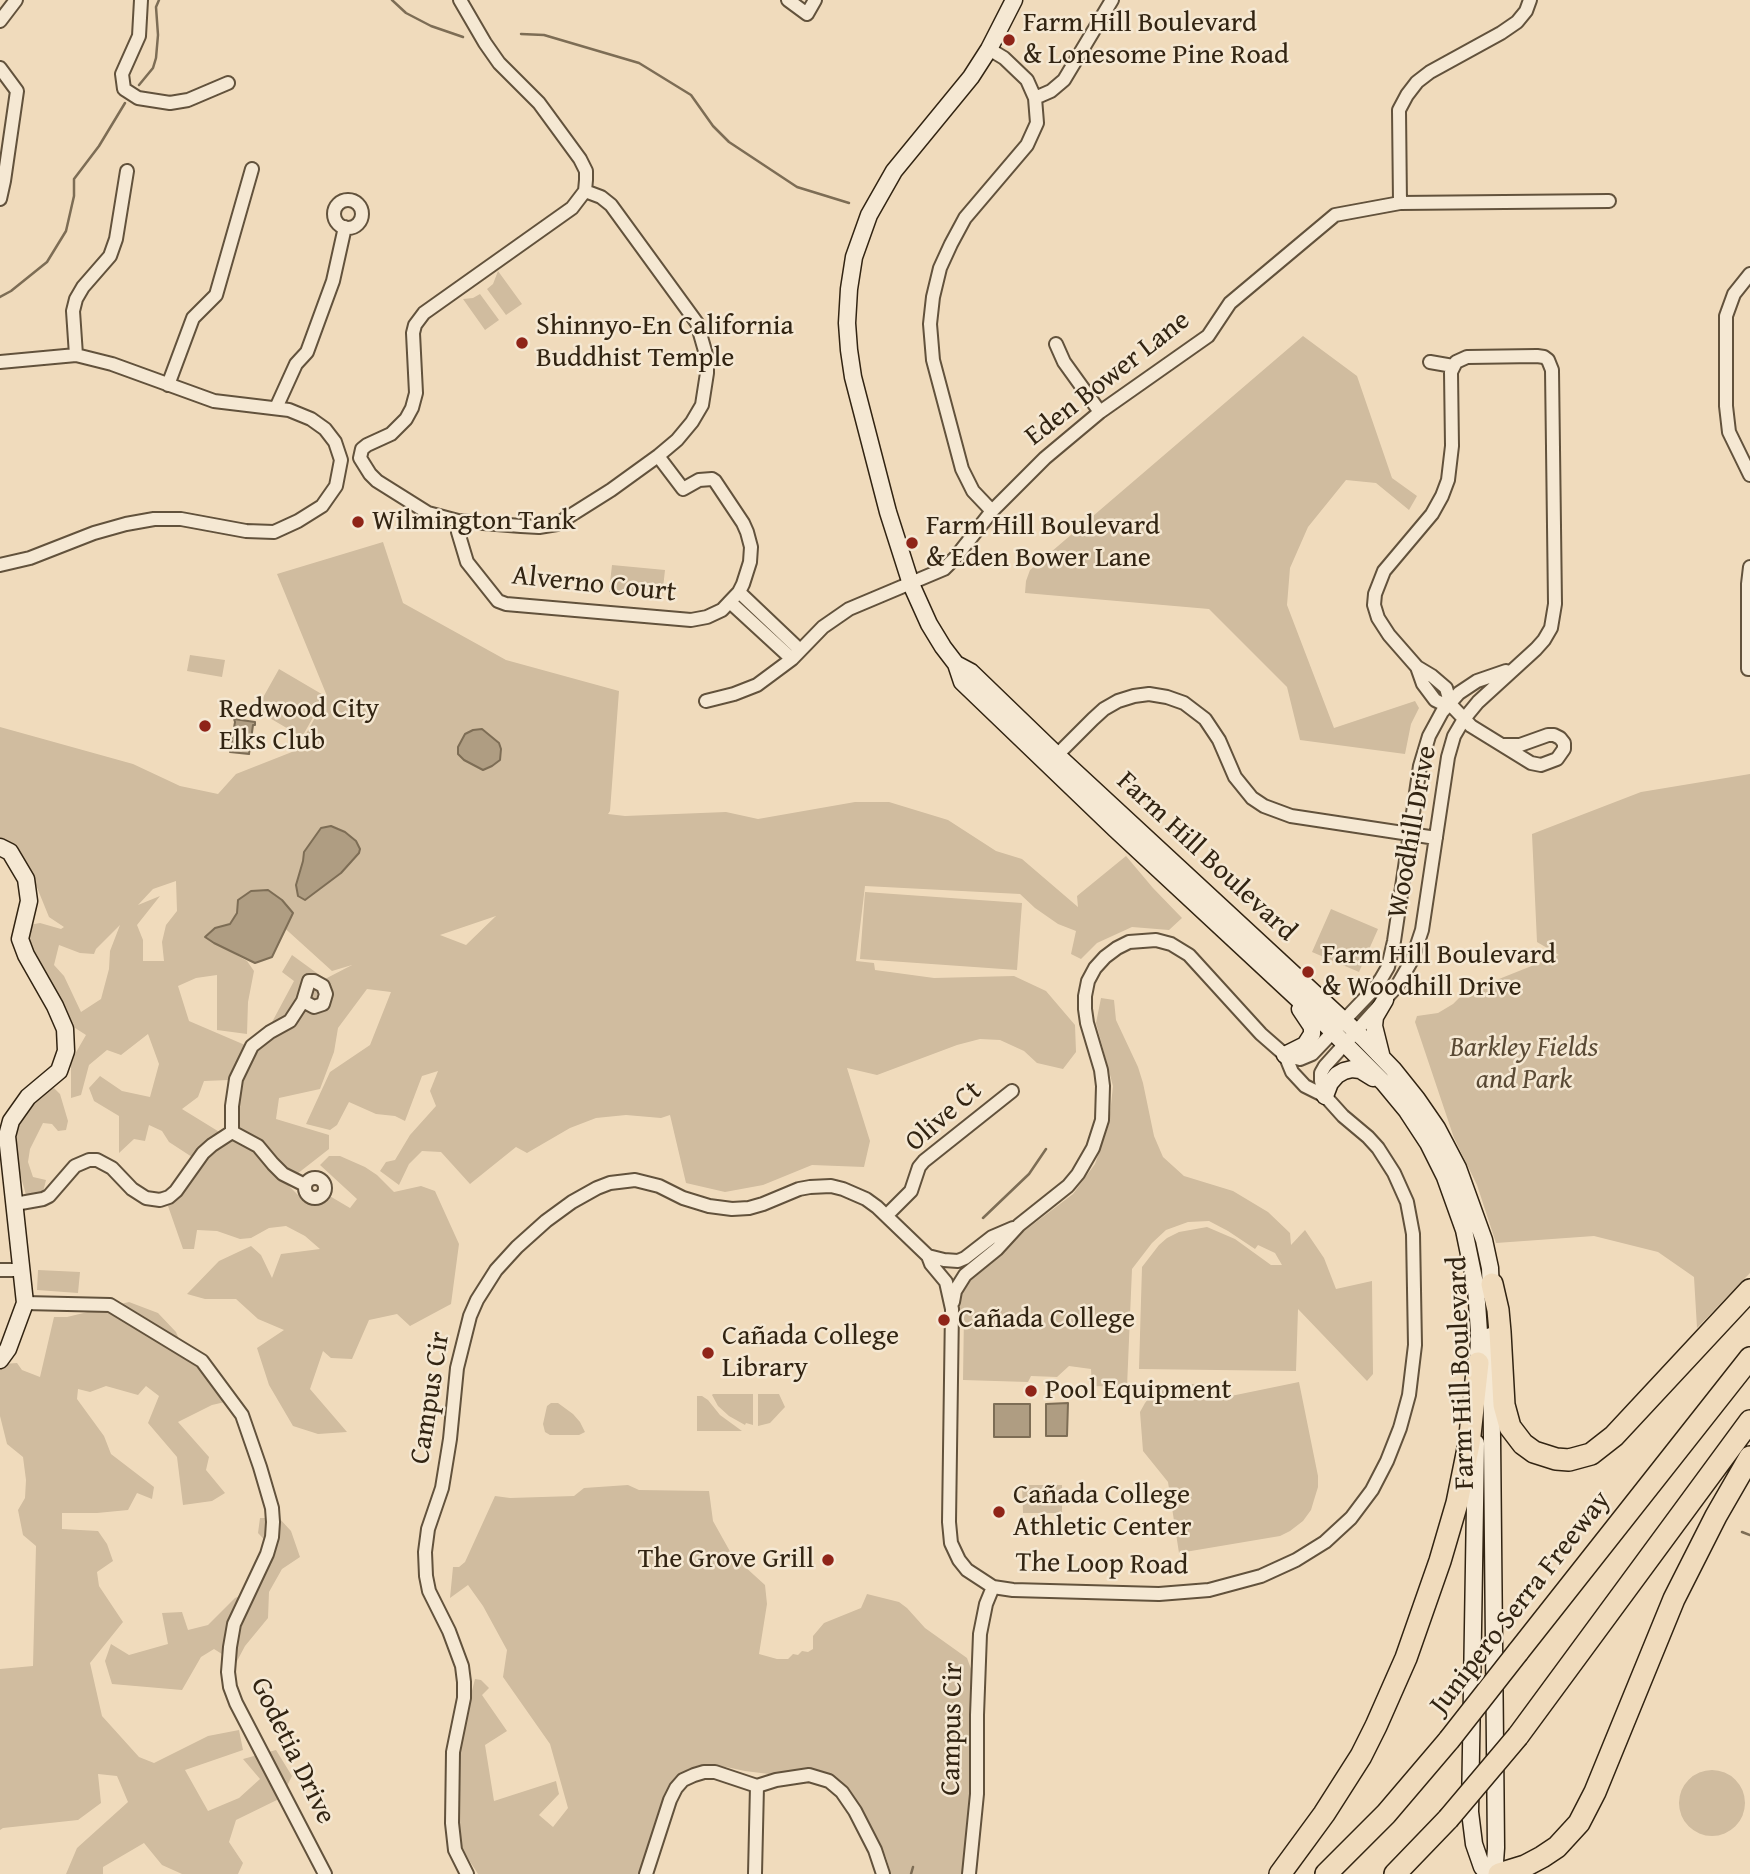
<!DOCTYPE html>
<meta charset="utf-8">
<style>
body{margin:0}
canvas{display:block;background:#f0dbbc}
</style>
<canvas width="1750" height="1874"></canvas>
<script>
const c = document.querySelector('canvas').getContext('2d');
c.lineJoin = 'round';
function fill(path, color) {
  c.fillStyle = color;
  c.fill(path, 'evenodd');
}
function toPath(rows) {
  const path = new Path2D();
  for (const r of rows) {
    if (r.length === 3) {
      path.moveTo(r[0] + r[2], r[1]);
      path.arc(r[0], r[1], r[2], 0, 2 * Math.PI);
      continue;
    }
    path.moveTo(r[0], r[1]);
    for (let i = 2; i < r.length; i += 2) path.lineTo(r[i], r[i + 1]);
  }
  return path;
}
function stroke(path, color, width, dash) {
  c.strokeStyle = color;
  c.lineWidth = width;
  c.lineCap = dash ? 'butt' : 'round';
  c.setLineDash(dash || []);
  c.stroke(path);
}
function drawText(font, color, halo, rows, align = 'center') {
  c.font = font + ' "Gentium Book Plus",serif';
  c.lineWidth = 5;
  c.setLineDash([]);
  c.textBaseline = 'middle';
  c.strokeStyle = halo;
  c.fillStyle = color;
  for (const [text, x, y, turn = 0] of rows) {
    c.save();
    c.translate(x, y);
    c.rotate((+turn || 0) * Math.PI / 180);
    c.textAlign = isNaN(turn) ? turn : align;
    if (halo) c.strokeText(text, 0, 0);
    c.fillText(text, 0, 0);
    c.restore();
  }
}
fill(toPath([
 [498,271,522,304,506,315,487,289,493,284],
 [480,294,499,320,485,330,463,299,473,298],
 [1303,336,1357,376,1392,478,1417,496,1409,510,1376,483,1346,480,1308,527,1290,568,1287,605,1334,728,1415,701,1419,708,1411,724,1405,754,1300,740,1287,687,1209,609,1025,593,1026,581,1030,570],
 [383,542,403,603,506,660,619,691,610,811,608,814,625,816,726,812,758,819,855,802,889,802,948,820,996,851,1022,859,1078,907,1077,896,1126,856,1153,888,1182,918,1169,930,1132,927,1097,943,1081,959,1071,954,1076,931,1058,924,1035,908,1020,894,865,886,856,961,874,963,875,970,934,978,1014,976,1046,991,1075,1025,1076,1052,1063,1069,1037,1063,1024,1051,1000,1040,980,1039,957,1045,877,1075,847,1068,870,1141,864,1167,812,1165,763,1185,725,1192,686,1183,670,1115,661,1118,626,1115,596,1118,570,1128,527,1153,516,1147,470,1184,441,1152,422,1151,409,1164,399,1185,380,1171,386,1162,395,1160,410,1135,436,1106,430,1091,438,1071,422,1076,405,1121,395,1116,376,1114,349,1102,337,1125,330,1130,306,1124,330,1072,370,1045,391,992,367,989,338,1028,334,1052,320,1089,279,1098,276,1119,329,1135,329,1149,297,1174,277,1164,265,1144,251,1135,237,1130,240,1082,294,981,282,972,292,955,325,979,352,965,332,971,247,894,238,900,237,913,230,924,215,928,205,937,247,961,254,971,248,1002,247,1034,217,1030,217,975,196,978,178,986,189,1021,245,1045,229,1080,204,1081,198,1097,182,1109,221,1133,192,1157,169,1142,162,1131,149,1125,145,1141,134,1139,119,1153,119,1116,94,1101,89,1088,100,1076,122,1091,150,1097,159,1064,148,1034,121,1055,107,1050,89,1065,81,1095,71,1098,71,1061,86,1035,72,1026,27,947,24,926,40,923,61,929,64,927,49,917,27,863,14,845,0,838,0,727,133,764,180,786,218,794,236,774,297,750,327,696,277,574],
 [176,881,177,911,166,925,162,942,164,961,143,961,143,940,137,925,160,896,138,905,153,889],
 [496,916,466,945,440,935],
 [120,925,110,951,109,969,101,999,81,1012,64,976,54,965,59,945,80,953,94,954,96,949],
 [612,565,665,570,662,597,609,592],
 [190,655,225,660,222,677,187,671],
 [279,669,325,696,302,737,256,710],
 [1750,774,1750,1273,1697,1328,1694,1277,1658,1252,1594,1236,1496,1243,1477,1185,1454,1138,1415,1022,1417,1016,1438,1013,1453,1004,1464,993,1559,955,1537,942,1532,834,1641,792],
 [865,892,1022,903,1017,970,860,959],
 [1331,909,1378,929,1359,972,1312,952],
 [1101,998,1114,1000,1116,1020,1138,1067,1143,1083,1154,1136,1163,1157,1184,1176,1233,1191,1268,1212,1290,1233,1291,1245,1305,1230,1324,1258,1336,1289,1372,1281,1373,1374,1367,1381,1298,1309,1296,1371,1139,1369,1142,1267,1159,1245,1167,1238,1179,1232,1207,1227,1235,1239,1271,1265,1282,1265,1275,1253,1258,1245,1255,1249,1228,1231,1209,1221,1188,1222,1166,1230,1152,1243,1132,1269,1127,1387,1092,1386,1091,1369,1069,1366,1057,1377,1031,1376,1028,1382,963,1380,964,1313,959,1310,959,1297,966,1281,1000,1255,1023,1232,1073,1194,1095,1164,1109,1124,1113,1086,1096,1023],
 [54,1088,60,1094,68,1121,66,1130,58,1131,52,1124,43,1123,30,1149,28,1162,33,1177,46,1180,43,1192,26,1195,19,1170,14,1130,18,1117,42,1093],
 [231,1137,254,1151,302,1199,328,1195,350,1208,357,1199,320,1165,329,1156,340,1156,365,1167,377,1175,394,1192,421,1186,435,1191,459,1244,451,1304,410,1326,397,1314,369,1320,352,1359,331,1358,323,1351,310,1389,347,1432,318,1434,293,1426,269,1385,257,1348,284,1330,258,1319,236,1299,205,1299,187,1294,219,1261,251,1246,261,1255,272,1278,281,1254,320,1249,305,1236,286,1226,269,1228,251,1238,240,1239,217,1231,197,1230,194,1249,183,1249,168,1206,206,1155],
 [38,1270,80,1272,78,1293,37,1290],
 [129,1302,158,1313,176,1332,187,1358,206,1373,225,1402,212,1405,178,1422,209,1457,206,1470,225,1493,212,1501,183,1505,177,1457,148,1423,159,1396,146,1386,138,1395,106,1386,90,1392,78,1389,77,1399,104,1436,111,1454,154,1487,152,1499,137,1493,128,1510,97,1513,62,1513,62,1529,98,1531,107,1544,113,1561,97,1572,99,1586,123,1622,90,1663,102,1716,139,1757,154,1763,208,1736,239,1730,243,1750,185,1770,208,1811,239,1798,260,1779,243,1759,276,1750,292,1776,281,1798,236,1820,229,1842,243,1863,238,1874,182,1874,162,1865,144,1843,103,1867,103,1874,66,1874,77,1848,128,1802,117,1776,98,1774,101,1803,78,1820,3,1828,0,1830,0,1669,33,1666,36,1546,23,1535,18,1510,25,1498,26,1480,23,1457,7,1444,0,1416,0,1369,3,1364,17,1363,22,1370,40,1377,54,1317,67,1317],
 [1299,1382,1318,1476,1318,1487,1314,1500,1311,1510,1303,1521,1290,1531,1280,1536,1179,1553,1168,1482,1143,1451,1140,1412,1145,1403,1152,1394,1159,1391,1193,1384,1226,1397],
 [713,1394,753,1394,753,1425,746,1423,745,1425,729,1416,718,1406,712,1395],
 [758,1394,779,1394,785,1407,770,1423,758,1426],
 [697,1396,702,1396,708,1400,720,1415,742,1431,697,1431],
 [551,1403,558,1403,573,1414,580,1422,585,1432,579,1435,550,1435,545,1432,543,1424,547,1406],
 [628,1485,639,1490,709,1491,713,1521,732,1555,765,1585,767,1604,759,1654,777,1659,788,1659,793,1654,798,1655,802,1651,808,1652,813,1649,813,1636,824,1623,861,1608,867,1594,899,1602,907,1608,925,1628,967,1658,971,1669,971,1804,962,1874,891,1874,886,1857,860,1807,847,1789,834,1778,821,1772,804,1769,779,1774,769,1774,745,1771,726,1767,700,1765,688,1769,677,1777,670,1789,639,1874,478,1874,460,1846,456,1815,458,1746,475,1679,481,1680,489,1688,482,1695,507,1731,485,1745,494,1801,556,1781,559,1794,539,1815,553,1827,568,1808,550,1744,503,1677,507,1650,483,1606,468,1585,450,1598,453,1567,459,1567,465,1562,495,1496,510,1498,574,1496,584,1488],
 [1022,1485,1062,1485,1062,1513,1023,1513],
 [260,1518,279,1518,291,1531,300,1557,282,1569,269,1592,268,1618,245,1646,236,1663,214,1649,201,1657,182,1690,112,1684,105,1661,111,1644,129,1655,168,1644,162,1613,182,1612,188,1630,208,1625,235,1598,256,1589,274,1550,258,1533],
 [1712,1803,33]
]), '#d0bc9f');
const water = toPath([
 [234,719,255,722,255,725,253,725,249,754,230,752,235,722,234,719],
 [482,729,499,743,501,749,500,760,492,766,483,770,464,760,458,754,458,747,465,734,473,730,482,729],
 [331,826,345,832,356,841,360,849,359,853,341,873,305,900,298,896,296,885,303,861,304,852,321,828,331,826],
 [268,890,282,900,293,913,272,957,255,963,214,943,205,937,215,928,230,924,237,913,238,900,251,891,268,890],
 [1068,1403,1067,1436,1046,1436,1046,1404,1068,1403],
 [994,1404,1030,1404,1030,1437,994,1437,994,1404]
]);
fill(water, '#af9d82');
stroke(water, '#7d6d55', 2);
stroke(toPath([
 [392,0,406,13,431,26,463,37],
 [521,34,544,35,639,63,691,95,713,126,729,142,797,187,849,203],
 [139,85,153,68,156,58,158,35,156,7,159,0],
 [0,297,11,291,47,262,66,231,74,196,74,179,99,146,125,103],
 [983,1218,1029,1174,1046,1149],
 [1742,1532,1750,1535],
 [911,1874,913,1867]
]), '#7d6d55', 2.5);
const street = toPath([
 [141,0,139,36,122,74,124,89,138,98,170,103,188,100,228,83],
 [460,0,485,43,499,63,539,103,580,159,586,171,586,180,585,191,572,208,424,313,415,325,413,333,416,393,412,408,406,419,391,434,367,445,362,449,360,458,370,474,377,481,428,513,458,521,521,526,539,527,557,524,611,490,658,456,677,440,692,422,702,405,707,373,707,358,697,323,611,205,601,197,585,191],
 [788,0,807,14,815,0],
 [0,21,16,0],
 [989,49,1004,58,1027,80,1035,98,1037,123,1027,145,965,218,951,244,940,268,933,297,930,324,933,360,962,469,973,491,992,511],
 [0,68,17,91,4,181,0,199],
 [1035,98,1051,91,1064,80,1112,0],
 [348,214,14],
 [1400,203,1399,110,1407,95,1417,82,1430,72,1501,33,1517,22,1526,11,1530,0],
 [1750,274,1734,294,1726,316,1726,406,1729,432,1750,475],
 [1056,344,1064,362,1100,412],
 [76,355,73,311,76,299,83,287,110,256,116,239,127,171],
 [0,362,76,355,112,364,214,401,289,410,311,419,325,429,335,442,341,460,336,486,322,506,298,521,274,532,246,531,181,519,154,519,126,524,94,533,30,558,0,565],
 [1430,362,1453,366],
 [168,385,193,318,216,295,252,169],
 [276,408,296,364,307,352,333,281,345,227],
 [458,521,458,532,467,562,498,601,506,604,691,620,707,617,722,610,739,592,743,584,750,562,751,547,747,532,743,523,715,481,712,479,699,480,683,489,658,456],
 [1750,567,1748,584,1748,669,1750,669],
 [739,592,800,650],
 [730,602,792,659],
 [1417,667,1432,676,1446,688,1448,695,1449,703],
 [706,701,734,694,757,685,792,659,823,627,849,609,944,569,955,558,992,511,1045,458,1100,412,1208,336,1230,303,1335,215,1400,203,1609,201],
 [1449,703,1471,726,1531,763,1541,765,1557,759,1564,749,1564,743,1560,738,1554,735,1548,735,1520,745,1504,745],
 [1057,755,1093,719,1104,709,1118,701,1134,696,1149,694,1167,697,1184,703,1205,719,1219,740,1235,777,1252,798,1264,806,1291,816,1436,838],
 [1285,1055,1300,1059,1312,1054,1373,990,1381,979,1388,967,1394,941,1420,766,1429,736,1442,712,1459,693,1477,681,1506,671],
 [232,1132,232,1106,236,1079,252,1046,270,1032,290,1021,303,1001,309,981,314,981,323,986,326,994,323,1004,314,1007,303,1001],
 [315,1188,10],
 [15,1204,43,1199,49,1196,75,1166,89,1160,97,1160,112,1168,132,1189,146,1198,160,1200,169,1197,176,1191,203,1153,212,1145,232,1132,258,1146,273,1164,283,1174,305,1185],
 [887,1215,911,1191,919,1167,924,1161,1012,1091],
 [928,1256,944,1260,958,1261,965,1258,992,1237,1013,1228],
 [0,1270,21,1270],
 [953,1302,955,1291,965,1275,997,1249,1019,1225,1068,1186,1078,1174,1093,1148,1102,1120,1103,1086,1101,1070,1087,1023,1085,1009,1085,996,1088,981,1095,968,1105,957,1117,948,1129,942,1156,940,1171,944,1189,955,1261,1034,1285,1055,1292,1072,1305,1086,1325,1096],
 [25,1303,110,1305,202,1361,242,1415,260,1467,272,1508,273,1522,272,1537,267,1554,234,1624,230,1647,228,1672,230,1687,236,1703,325,1874],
 [467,1874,455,1850,452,1823,453,1752,464,1698,464,1682,462,1666,449,1631,429,1591,426,1576,425,1552,428,1529,442,1488,450,1439,457,1368,470,1316,477,1300,496,1270,517,1247,546,1221,572,1202,597,1188,610,1183,635,1180,659,1186,683,1198,709,1206,732,1209,749,1208,763,1204,799,1189,810,1187,831,1186,843,1189,866,1199,877,1207,928,1256,931,1264,946,1282,952,1309,949,1522,951,1543,959,1560,967,1570,993,1587,1013,1590,1159,1594,1209,1590,1261,1576,1296,1560,1325,1542,1351,1518,1372,1490,1387,1461,1400,1428,1409,1395,1415,1345,1413,1234,1407,1202,1394,1173,1378,1148,1368,1137,1343,1116,1325,1096,1321,1081,1321,1073,1325,1066,1397,986,1412,960,1422,930,1448,757,1454,736,1464,719,1478,702,1536,649,1544,640,1551,628,1555,604,1552,370,1548,360,1544,357,1537,356,1467,357,1456,362,1451,372,1452,446,1448,480,1442,496,1432,514,1384,571,1375,594,1374,605,1378,618,1389,635,1417,667,1423,684,1435,700,1441,703,1449,703],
 [646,1874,670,1800,676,1788,683,1780,694,1775,704,1772,715,1772,757,1786,776,1780,809,1775,829,1781,842,1792,855,1811,875,1850,883,1874],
 [755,1874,757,1786],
 [969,1874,977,1794,977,1715,980,1634,986,1604,993,1587]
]);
const secondary = toPath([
 [1014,0,989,49,971,77,894,171,869,215,854,257,849,289,847,323,849,350,853,377,888,512,911,584,929,624,943,647,956,664,962,682,1115,829,1328,1027,1383,1082,1407,1111,1428,1143,1445,1177,1464,1230,1476,1288,1479,1332,1478,1372],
 [956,664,971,672,1057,755,1364,1039,1393,1069,1417,1099,1437,1128,1458,1168,1484,1240,1490,1268,1491,1293],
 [0,847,10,852,26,879,29,901,20,939,26,955,55,1006,65,1029,66,1051,59,1071,28,1097,11,1121,7,1136,25,1303,8,1349,0,1360],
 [1381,1054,1374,1026,1375,1017,1385,1000],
 [1285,1055,1305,1045,1312,1034,1312,1027,1300,1009],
 [1325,1096,1330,1083,1337,1075,1344,1071,1352,1069,1360,1070,1373,1078],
 [1491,1336,1496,1848,1495,1862,1491,1874],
 [1476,1443,1470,1812,1474,1844,1482,1867,1488,1874]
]);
const highway = toPath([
 [1492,1284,1498,1310,1500,1332,1504,1405,1510,1427,1523,1444,1534,1452,1556,1459,1569,1460,1591,1454,1614,1436,1750,1290],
 [1518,1652,1750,1358],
 [1518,1736,1750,1421],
 [1280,1874,1324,1814,1361,1756,1376,1726,1406,1658,1440,1561,1457,1503,1469,1444,1478,1363],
 [1326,1874,1386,1814,1449,1740],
 [1395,1874,1448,1819],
 [1499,1874,1525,1866,1542,1857,1557,1847,1579,1823,1595,1792,1674,1599,1716,1516,1750,1457]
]);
stroke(street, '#62523c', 16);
stroke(secondary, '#322412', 19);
stroke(highway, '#322412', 24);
stroke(street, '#f5e8d3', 12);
stroke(secondary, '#f5e8d3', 16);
stroke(highway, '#f0dbbc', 21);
const highwayBridge = toPath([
 [1449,1740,1518,1652],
 [1448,1819,1518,1736]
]);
stroke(highwayBridge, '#322412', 24, []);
stroke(highwayBridge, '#f0dbbc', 21);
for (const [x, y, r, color] of [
 [1009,40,7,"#8f2418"],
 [522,343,7,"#8f2418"],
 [358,522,7,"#8f2418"],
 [912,543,7,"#8f2418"],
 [205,726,7,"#8f2418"],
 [1308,972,7,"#8f2418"],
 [944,1320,7,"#8f2418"],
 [708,1353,7,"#8f2418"],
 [1031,1391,7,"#8f2418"],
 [999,1512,7,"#8f2418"],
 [828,1560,7,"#8f2418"]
]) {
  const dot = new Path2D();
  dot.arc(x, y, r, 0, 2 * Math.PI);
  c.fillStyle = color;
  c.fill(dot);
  stroke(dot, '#f5e8d3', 2.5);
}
drawText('28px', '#322412', '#f5e8d3', [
 ["Farm Hill Boulevard",1023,24],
 ["& Lonesome Pine Road",1023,56],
 ["Shinnyo-En California",536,327],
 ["Buddhist Temple",536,359],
 ["Wilmington Tank",372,522],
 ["Farm Hill Boulevard",926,527],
 ["& Eden Bower Lane",926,559],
 ["Redwood City",219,710],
 ["Elks Club",219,742],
 ["Farm Hill Boulevard",1322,956],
 ["& Woodhill Drive",1322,988],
 ["Cañada College",958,1320],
 ["Cañada College",722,1337],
 ["Library",722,1369],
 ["Pool Equipment",1045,1391],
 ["Cañada College",1013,1496],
 ["Athletic Center",1013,1528],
 ["The Grove Grill",814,1560,"right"]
], 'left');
drawText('28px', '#322412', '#f5e8d3', [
 ["Eden Bower Lane",1108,379,-38],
 ["Alverno Court",594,585,6],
 ["Woodhill Drive",1413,832,-80],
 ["Farm Hill Boulevard",1206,857,43],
 ["Olive Ct",944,1117,-41],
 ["Farm Hill Boulevard",1462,1373,-92],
 ["Campus Cir",431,1398,-81],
 ["The Loop Road",1102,1565,1],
 ["Junipero Serra Freeway",1521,1603,-52],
 ["Campus Cir",953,1729,-89],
 ["Godetia Drive",292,1751,64]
]);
drawText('italic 28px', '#5a4a35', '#f5e8d3', [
 ["Barkley Fields",1524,1049],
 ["and Park",1524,1081]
]);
</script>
